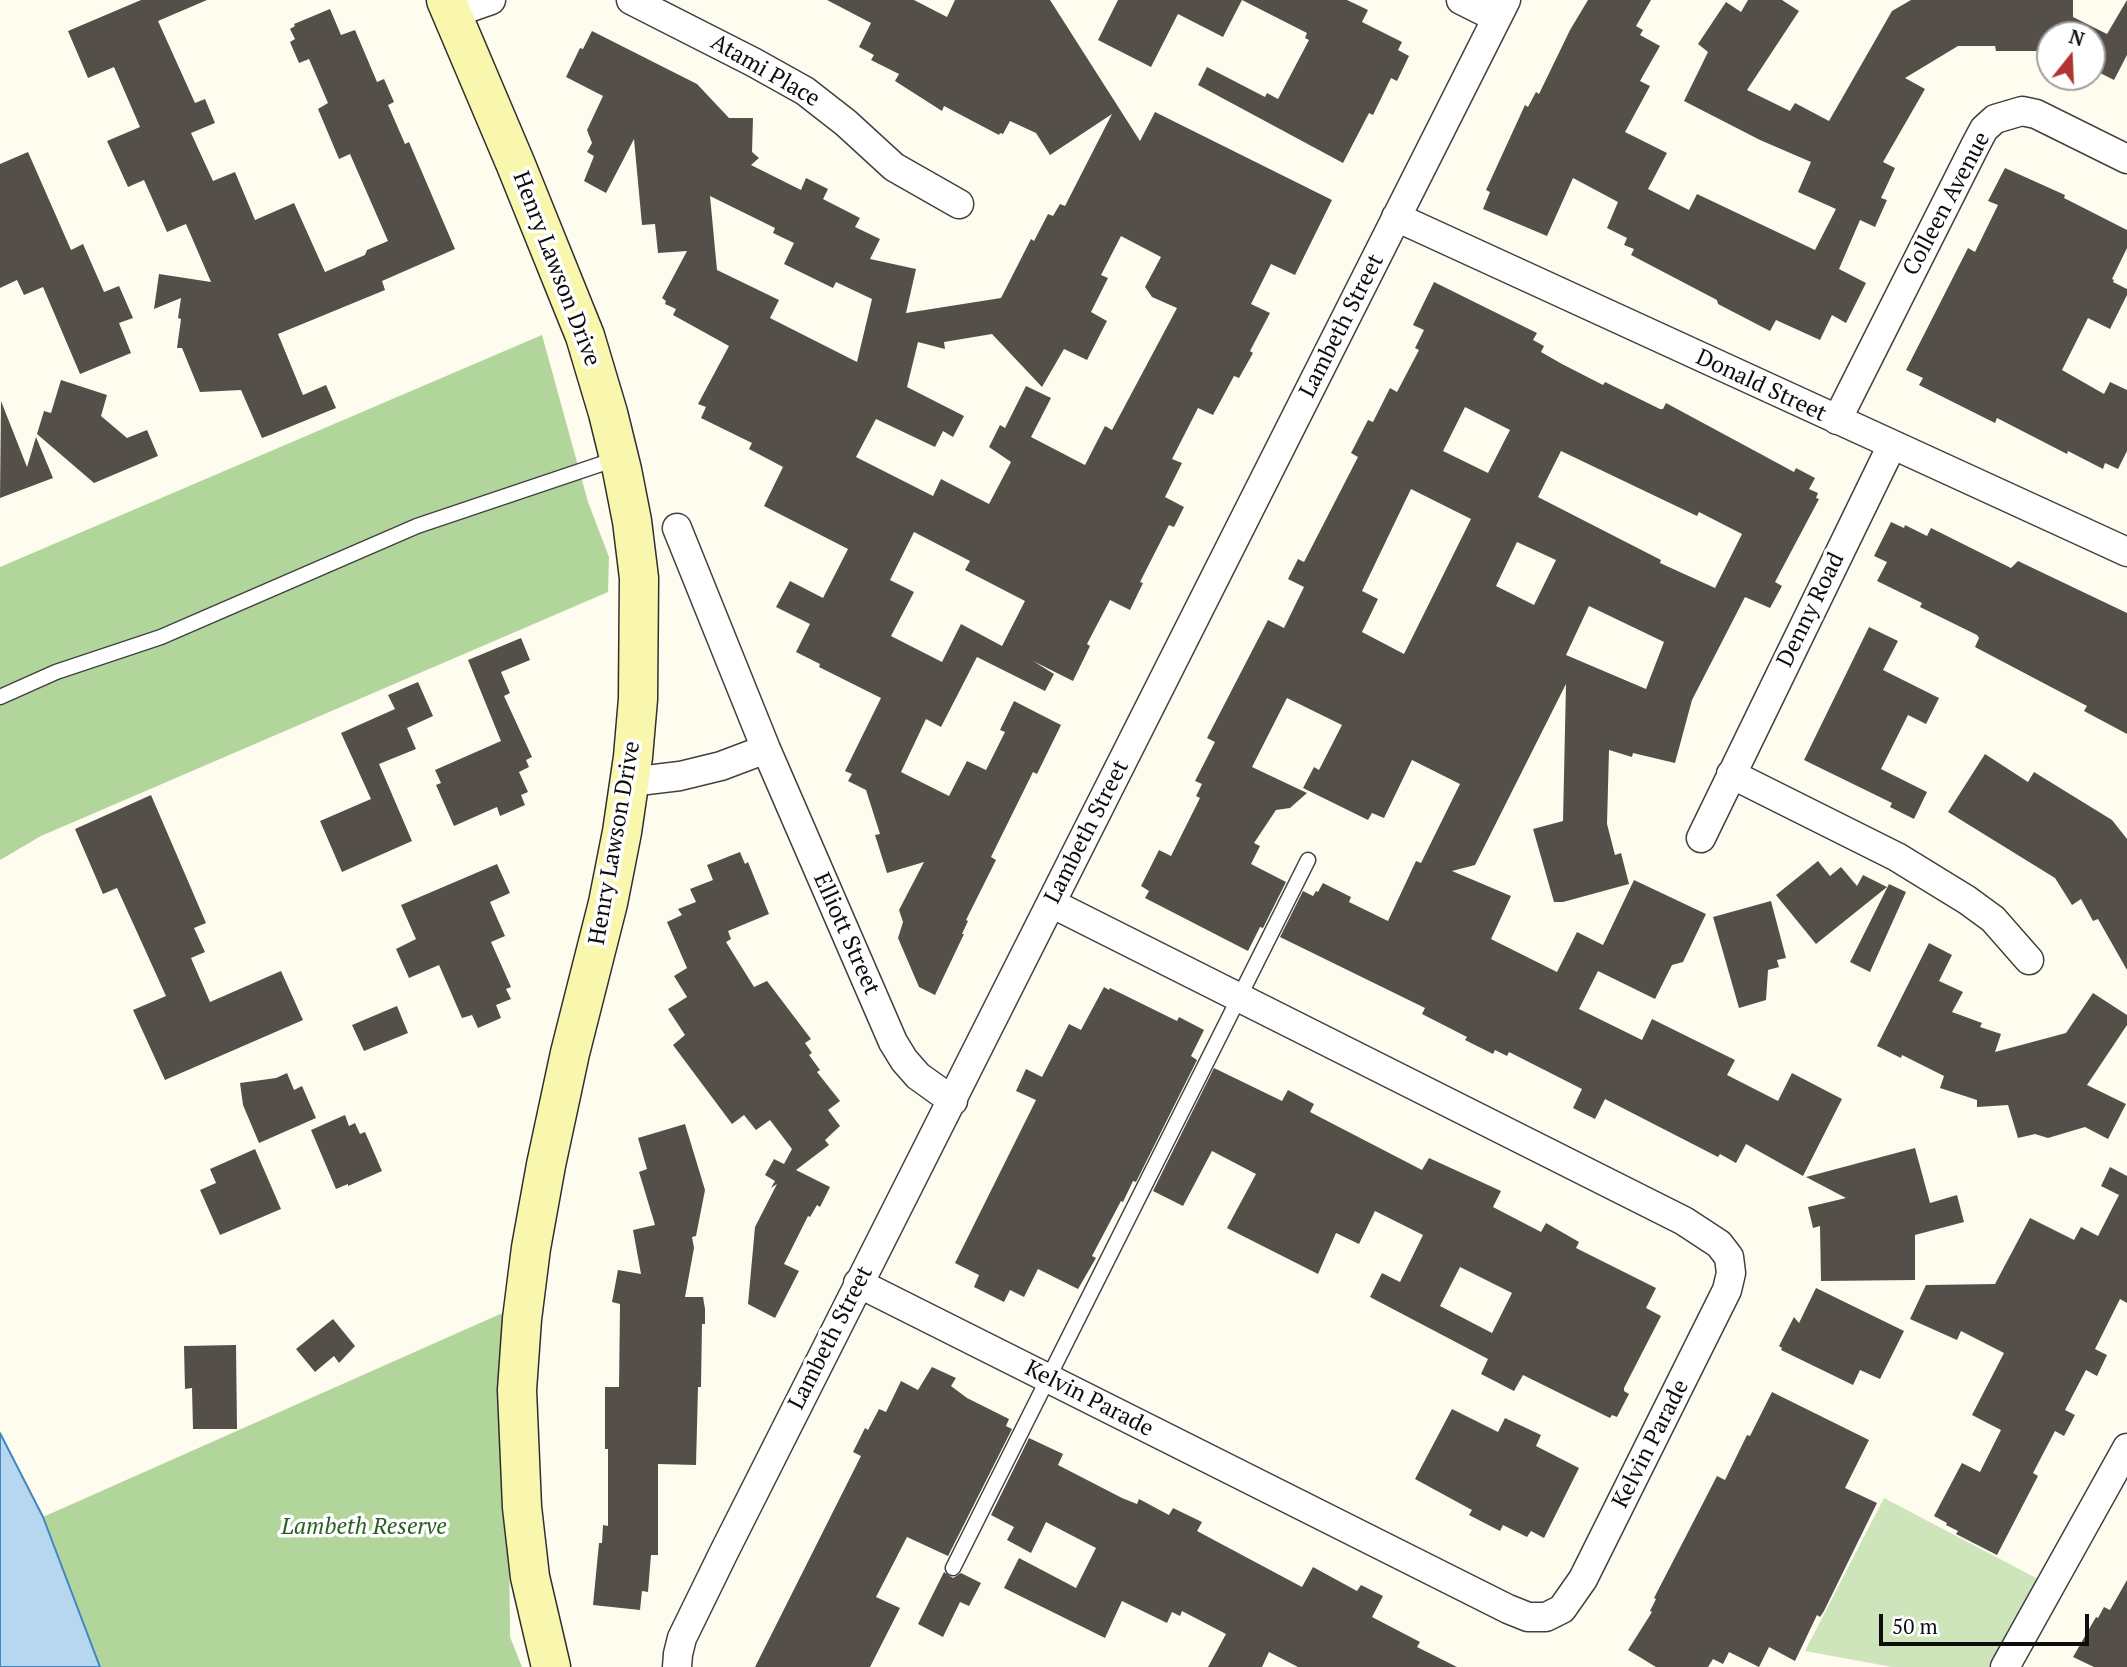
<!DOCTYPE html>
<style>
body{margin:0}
#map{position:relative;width:2127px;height:1667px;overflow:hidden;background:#fefcee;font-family:"PT Serif",serif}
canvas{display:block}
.north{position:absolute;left:2036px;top:21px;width:70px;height:70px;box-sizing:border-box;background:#fff;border:2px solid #9e9e9e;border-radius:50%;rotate:18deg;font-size:19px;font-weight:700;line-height:28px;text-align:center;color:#0d0d0d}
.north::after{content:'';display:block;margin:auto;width:24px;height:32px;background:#b23430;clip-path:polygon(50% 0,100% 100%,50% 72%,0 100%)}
.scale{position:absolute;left:1879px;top:1614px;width:210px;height:32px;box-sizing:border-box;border:4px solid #0d0d0d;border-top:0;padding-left:9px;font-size:21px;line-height:24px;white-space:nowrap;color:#0d0d0d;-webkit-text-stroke:5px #fff;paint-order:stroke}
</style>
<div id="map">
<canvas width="2127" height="1667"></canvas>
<div class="north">N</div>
<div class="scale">50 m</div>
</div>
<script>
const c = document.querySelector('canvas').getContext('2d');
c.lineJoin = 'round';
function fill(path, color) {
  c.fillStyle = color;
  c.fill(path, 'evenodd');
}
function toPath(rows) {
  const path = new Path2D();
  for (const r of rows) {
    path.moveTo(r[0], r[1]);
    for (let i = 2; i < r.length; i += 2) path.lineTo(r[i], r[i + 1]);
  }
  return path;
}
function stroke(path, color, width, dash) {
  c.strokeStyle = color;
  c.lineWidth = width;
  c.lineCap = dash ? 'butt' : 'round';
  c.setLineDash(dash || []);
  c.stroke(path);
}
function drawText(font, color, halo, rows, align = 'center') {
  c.font = font + ' "PT Serif",serif';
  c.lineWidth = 7;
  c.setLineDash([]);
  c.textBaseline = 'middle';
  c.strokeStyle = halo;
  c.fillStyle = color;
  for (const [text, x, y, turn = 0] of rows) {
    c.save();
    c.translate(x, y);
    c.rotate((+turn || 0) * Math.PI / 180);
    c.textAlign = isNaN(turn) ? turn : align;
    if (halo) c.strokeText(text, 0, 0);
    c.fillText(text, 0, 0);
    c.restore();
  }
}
fill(toPath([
 [1884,1498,2038,1579,1989,1667,1892,1667,1805,1651]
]), '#cee5bb');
fill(toPath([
 [542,335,588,502,609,557,608,592,41,836,0,860,0,567],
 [507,1311,510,1637,522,1667,78,1667,38,1531,43,1517]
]), '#b1d59b');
const water = toPath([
 [0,1433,43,1517,100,1667,0,1667,0,1433]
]);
fill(water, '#b7d7f1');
stroke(water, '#4486c2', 2);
fill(toPath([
 [141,0,207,0,158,21,195,103,205,99,215,123,191,133,213,181,235,172,255,220,294,203,325,272,365,255,367,250,388,241,350,154,339,159,318,109,328,103,309,59,299,63,290,42,295,39,290,29,295,26,294,24,330,9,341,35,355,30,377,82,384,79,394,102,388,105,405,144,409,142,455,249,382,281,385,290,278,334,303,395,326,385,336,408,270,435,262,438,241,390,200,392,182,348,177,348,181,319,178,318,181,298,154,309,159,274,211,282,186,224,167,232,144,180,128,187,107,141,140,127,114,67,88,78,68,31],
 [827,0,914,0,947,17,955,0,1050,0,1140,141,1155,112,1332,200,1295,275,1271,264,1251,304,1270,313,1250,351,1253,353,1239,378,1234,376,1213,415,1198,408,1172,459,1182,463,1165,497,1184,507,1174,527,1169,525,1140,582,1143,583,1130,610,1110,600,1087,644,1090,646,1073,681,1033,661,1054,674,1045,691,977,657,941,727,926,719,901,772,949,796,967,761,986,770,1005,732,1000,730,1014,701,1061,725,1037,774,1033,772,991,857,996,860,966,920,968,921,962,934,964,934,935,995,919,987,898,938,903,922,899,910,924,862,887,873,875,835,880,834,866,790,848,781,852,774,845,771,881,698,819,667,820,664,796,652,810,624,776,607,790,581,823,598,848,549,764,506,783,467,749,449,752,443,701,418,706,407,698,404,729,346,673,315,676,309,665,304,666,301,662,298,687,251,658,253,655,224,642,225,634,139,606,193,584,181,594,156,587,152,592,143,587,130,603,96,566,77,580,48,583,49,592,31,697,84,729,118,753,118,752,152,759,158,751,165,801,190,806,178,828,189,823,199,860,218,855,227,880,239,870,259,916,269,906,313,1001,298,1031,239,1034,241,1048,214,1053,216,1060,204,1065,206,1112,114,1050,155,1036,133,1010,121,1003,134,1000,133,999,135,944,106,942,111,895,81,899,74,871,60,874,55,859,47,871,23],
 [710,196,775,228,773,233,794,243,784,264,833,288,836,282,872,299,857,362,770,318,779,300,717,270],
 [1121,236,1161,257,1145,287,1152,297,1177,308,1112,430,1105,426,1085,465,1031,437,1051,398,1026,386,1005,428,1000,425,989,447,1011,462,989,504,941,479,933,496,856,457,876,419,935,447,943,431,953,437,964,416,907,387,918,342,945,349,944,342,992,334,1042,387,1064,349,1087,360,1107,321,1091,312,1108,278,1101,275],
 [914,532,970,561,965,570,1025,601,1002,646,961,624,942,662,891,636,914,592,890,580],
 [1118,0,1347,0,1368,10,1362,22,1402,42,1398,50,1409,56,1397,81,1391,78,1373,115,1369,113,1343,163,1198,85,1207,67,1265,97,1267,93,1278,99,1309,40,1305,38,1307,33,1242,0,1223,37,1178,14,1151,67,1098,40],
 [1588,0,1651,0,1636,26,1643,30,1640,35,1660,46,1640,81,1650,86,1625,132,1667,153,1648,189,1689,210,1697,194,1815,250,1836,209,1798,192,1811,162,1760,140,1684,101,1708,52,1698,44,1726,2,1741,12,1748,0,1782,0,1799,11,1747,90,1790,111,1795,103,1829,121,1892,11,1911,0,2073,0,2073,17,2107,34,2127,0,2127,55,2114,80,2092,69,2092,35,2050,35,2048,51,1996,51,1995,46,1958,46,1905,78,1925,89,1883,162,1895,168,1881,198,1887,200,1875,227,1860,220,1839,269,1866,283,1846,323,1832,315,1820,340,1776,320,1770,331,1718,304,1717,300,1631,255,1634,249,1624,245,1627,238,1607,228,1618,202,1573,178,1547,236,1483,209,1490,192,1486,190,1525,105,1528,107,1536,92,1539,94,1570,30],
 [28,152,71,250,83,244,104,292,119,286,133,318,119,323,131,353,80,374,43,287,24,295,17,280,0,288,0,164],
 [2005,168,2065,195,2064,198,2127,230,2127,248,2112,279,2114,280,2113,282,2127,289,2127,295,2110,329,2088,318,2062,370,2104,394,2110,382,2127,390,2127,451,2118,469,2105,463,2103,469,2068,451,2067,454,1997,418,1995,423,1919,385,1923,378,1906,370,1968,248,1975,252,1998,205,1988,201],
 [1434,282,1537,333,1533,340,1544,346,1541,352,1562,364,1603,385,1605,382,1660,409,1663,409,1666,403,1794,472,1796,468,1815,478,1809,489,1818,493,1816,498,1819,499,1775,582,1782,586,1770,608,1745,597,1692,700,1675,763,1633,753,1632,757,1609,750,1607,824,1615,855,1621,853,1629,884,1563,902,1554,902,1533,829,1563,821,1566,684,1475,865,1452,871,1511,896,1491,939,1557,972,1577,932,1603,945,1634,880,1706,914,1683,962,1672,965,1655,999,1598,971,1579,1009,1642,1040,1652,1019,1735,1060,1727,1075,1778,1101,1792,1073,1842,1099,1803,1176,1746,1144,1736,1163,1720,1154,1718,1157,1605,1099,1595,1119,1573,1108,1582,1089,1509,1052,1507,1056,1495,1050,1493,1054,1465,1040,1467,1037,1422,1014,1425,1008,1280,937,1303,891,1313,896,1316,891,1318,892,1323,883,1351,897,1349,902,1388,921,1416,861,1421,863,1460,784,1412,760,1384,818,1372,813,1368,820,1303,788,1314,767,1319,770,1342,725,1287,698,1252,767,1307,793,1290,808,1276,810,1254,843,1260,846,1251,864,1286,882,1263,928,1260,927,1248,951,1145,898,1149,891,1141,886,1159,850,1171,856,1200,798,1196,796,1202,784,1195,781,1215,742,1207,738,1268,620,1284,628,1304,587,1288,579,1298,559,1304,562,1358,457,1351,453,1368,420,1373,422,1390,388,1397,392,1419,350,1415,348,1424,330,1413,325],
 [1465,407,1510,430,1488,473,1443,451],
 [1561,451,1697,516,1699,512,1742,534,1715,588,1660,563,1661,560,1538,497],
 [1411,489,1471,519,1404,654,1362,632,1378,599,1362,591],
 [1517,542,1556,560,1534,605,1496,586],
 [1589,606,1664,642,1646,689,1566,655],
 [61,380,107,395,101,416,127,438,147,430,158,456,94,483,37,434,44,411,51,413],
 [1,401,27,467,36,437,53,478,0,498],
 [1891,522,1904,528,1905,525,1927,536,1931,528,2011,568,2018,561,2127,613,2127,734,2084,711,2087,706,1975,647,1979,638,1977,635,1920,607,1922,603,1877,581,1887,562,1874,556],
 [1869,627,1898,641,1883,670,1939,698,1926,724,1908,715,1881,769,1927,792,1914,819,1890,807,1892,803,1804,760],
 [521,638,530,660,501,672,510,693,504,696,532,757,526,760,529,767,519,772,528,792,521,795,525,805,500,816,497,807,454,826,436,785,441,783,435,770,501,741,468,660],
 [418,682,433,716,407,728,416,749,379,764,412,841,342,872,320,821,371,799,341,733,395,709,388,695],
 [1985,754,2028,782,2034,772,2112,820,2127,839,2127,970,2098,919,2093,921,2081,899,2072,905,2055,878,1948,812],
 [151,795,206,923,194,928,205,952,191,958,210,1002,281,971,303,1020,165,1080,133,1010,166,996,117,888,103,894,75,829],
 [740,852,745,864,748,862,769,914,728,931,731,939,726,942,754,987,767,981,811,1039,805,1043,812,1053,809,1055,820,1070,817,1072,840,1101,828,1110,840,1126,825,1140,829,1145,796,1170,830,1187,820,1207,817,1205,810,1217,808,1216,784,1264,799,1271,775,1318,748,1304,755,1227,777,1184,771,1188,775,1181,765,1175,774,1159,784,1164,792,1149,770,1120,756,1130,744,1115,732,1124,673,1045,685,1035,668,1009,687,997,674,976,687,968,667,922,682,915,678,909,696,902,690,889,713,880,707,865],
 [1818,861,1830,876,1841,867,1857,886,1863,875,1887,887,1816,944,1776,895],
 [497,864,510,893,490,902,505,936,491,942,511,987,506,989,511,999,496,1005,501,1018,478,1028,472,1015,462,1018,439,965,409,978,396,949,416,939,401,905],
 [1889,884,1906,892,1870,972,1850,962],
 [1771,901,1786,958,1777,960,1779,967,1768,970,1766,1000,1739,1008,1713,917],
 [1929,943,1952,955,1939,981,1963,992,1952,1012,1982,1023,1980,1027,2001,1034,1995,1052,2066,1033,2093,993,2127,1015,2127,1025,2087,1085,2126,1104,2108,1139,2085,1127,2048,1138,2035,1134,2018,1138,2008,1105,1977,1107,1977,1100,1940,1088,1944,1076,1902,1055,1901,1058,1877,1046],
 [1104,987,1109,990,1110,988,1177,1021,1179,1017,1204,1030,1191,1056,1197,1060,1136,1182,1133,1181,1123,1202,1121,1201,1092,1256,1096,1258,1078,1289,1038,1269,1024,1297,1010,1290,1004,1302,974,1287,979,1275,955,1263,1036,1100,1016,1091,1026,1069,1042,1077,1069,1024,1081,1030],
 [397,1006,408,1033,364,1051,352,1025],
 [1214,1068,1282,1101,1288,1090,1314,1104,1310,1112,1422,1170,1429,1158,1501,1191,1493,1207,1541,1232,1546,1223,1579,1242,1576,1248,1656,1288,1646,1308,1661,1316,1624,1388,1624,1391,1629,1394,1617,1417,1612,1415,1610,1418,1523,1375,1514,1391,1481,1374,1488,1359,1370,1297,1382,1273,1400,1282,1423,1235,1375,1211,1359,1244,1336,1233,1318,1274,1227,1228,1256,1174,1212,1151,1183,1206,1153,1191],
 [1460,1267,1512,1293,1492,1333,1440,1306],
 [287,1073,294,1090,302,1086,316,1118,259,1143,243,1105,240,1083,276,1078],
 [345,1115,349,1126,355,1123,360,1134,365,1132,382,1171,348,1186,348,1184,336,1189,311,1130],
 [685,1124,705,1190,696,1236,692,1237,694,1248,685,1297,703,1297,705,1309,705,1324,702,1324,701,1387,698,1387,696,1465,658,1464,658,1555,651,1555,648,1592,642,1591,640,1610,593,1605,599,1543,602,1543,603,1525,608,1526,608,1449,605,1449,605,1387,619,1387,620,1304,612,1302,618,1270,641,1274,633,1230,655,1225,639,1172,647,1169,638,1138],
 [1915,1148,1930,1203,1957,1195,1964,1222,1915,1235,1915,1280,1821,1281,1820,1226,1813,1228,1808,1207,1846,1198,1806,1177],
 [255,1149,281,1209,220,1235,200,1190,216,1183,210,1169],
 [2110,1167,2127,1176,2127,1303,2120,1299,2095,1349,2107,1355,2097,1376,2086,1370,2065,1410,2075,1415,2064,1436,2055,1431,2033,1473,2038,1476,1997,1555,1956,1534,1958,1531,1946,1525,1947,1523,1934,1516,1962,1463,1980,1472,2001,1430,1972,1415,2004,1353,1961,1331,1957,1340,1910,1319,1926,1285,1995,1284,2030,1218,2074,1240,2081,1227,2098,1236,2119,1195,2101,1186],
 [1816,1288,1904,1331,1880,1379,1860,1370,1853,1385,1781,1350,1782,1348,1779,1346,1794,1317,1799,1323],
 [333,1319,355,1346,339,1363,334,1356,315,1372,296,1349],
 [236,1345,237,1429,193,1429,192,1388,185,1389,184,1346],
 [932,1367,956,1378,951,1386,967,1398,1009,1419,1006,1426,1012,1429,948,1556,907,1537,876,1597,900,1608,870,1667,755,1667,861,1456,853,1452,865,1428,868,1430,879,1409,886,1412,901,1381,918,1390],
 [1772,1392,1869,1440,1845,1488,1877,1503,1824,1611,1820,1617,1817,1615,1795,1661,1769,1647,1759,1667,1729,1652,1723,1664,1713,1659,1708,1667,1656,1667,1628,1650,1652,1612,1650,1611,1656,1599,1654,1598,1717,1476,1725,1480,1747,1435,1750,1436],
 [1452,1409,1498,1432,1505,1418,1541,1435,1536,1446,1579,1468,1544,1538,1531,1531,1527,1537,1503,1525,1500,1531,1469,1515,1472,1510,1415,1479],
 [1029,1438,1063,1454,1058,1465,1122,1498,1137,1504,1139,1499,1169,1515,1173,1508,1202,1522,1197,1531,1302,1587,1313,1567,1357,1591,1361,1585,1383,1596,1372,1617,1420,1642,1417,1647,1457,1667,1298,1667,1269,1652,1262,1667,1208,1667,1226,1634,1182,1611,1180,1616,1172,1612,1167,1623,1122,1601,1105,1638,1004,1588,1019,1558,1076,1588,1096,1548,1046,1522,1031,1553,1007,1540,1014,1527,991,1515],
 [944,1572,953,1578,961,1573,981,1583,969,1606,960,1602,943,1637,918,1624],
 [2127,1580,2127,1667,2094,1667,2073,1657,2096,1617,2098,1618,2104,1607,2110,1610]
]), '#554f4a');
const lane = toPath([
 [0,697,56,672,161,637,417,526,619,458],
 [953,1568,1308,860]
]);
const street = toPath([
 [631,0,753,62,805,91,846,123,894,167,959,204],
 [1461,0,1497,18],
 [451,14,491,0],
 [1396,217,2127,552],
 [1837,420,1976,144,1984,129,1995,119,2022,111,2036,114,2127,159],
 [677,528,766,749,893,1042,904,1060,918,1076,953,1101],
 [1731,774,1897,857,1967,900,1993,919,2029,960],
 [630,782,680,776,721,766,766,749],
 [1701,838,1892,445],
 [858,1283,1508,1609,1528,1617,1546,1617,1562,1609,1583,1579,1727,1290,1731,1273,1729,1257,1719,1244,1684,1221,1051,903],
 [677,1667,678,1654,682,1638,724,1552,1506,0],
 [2005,1667,2127,1448]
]);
const secondary = toPath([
 [446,0,516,165,585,336,608,413,622,470,632,521,639,578,638,699,633,757,622,832,608,903,570,1053,546,1165,531,1248,522,1319,517,1390,522,1507,530,1577,551,1667]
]);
stroke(lane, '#404040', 17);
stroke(street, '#404040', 31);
stroke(secondary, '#2f2f2f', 41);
stroke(lane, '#fff', 14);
stroke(street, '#fff', 28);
stroke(secondary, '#f9f6ae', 38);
drawText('23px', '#0d0d0d', '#fff', [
 ["Atami Place",765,71,30],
 ["Colleen Avenue",1947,204,-62],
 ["Henry Lawson Drive",556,269,69],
 ["Lambeth Street",1342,326,-63],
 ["Donald Street",1761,386,25],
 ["Denny Road",1811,610,-64],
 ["Lambeth Street",1087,832,-63],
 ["Henry Lawson Drive",615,843,-80],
 ["Elliott Street",846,934,66],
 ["Lambeth Street",831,1338,-63],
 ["Kelvin Parade",1089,1399,27],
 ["Kelvin Parade",1651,1444,-63]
]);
drawText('italic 23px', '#2b6023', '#fff', [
 ["Lambeth Reserve",364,1527]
]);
</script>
